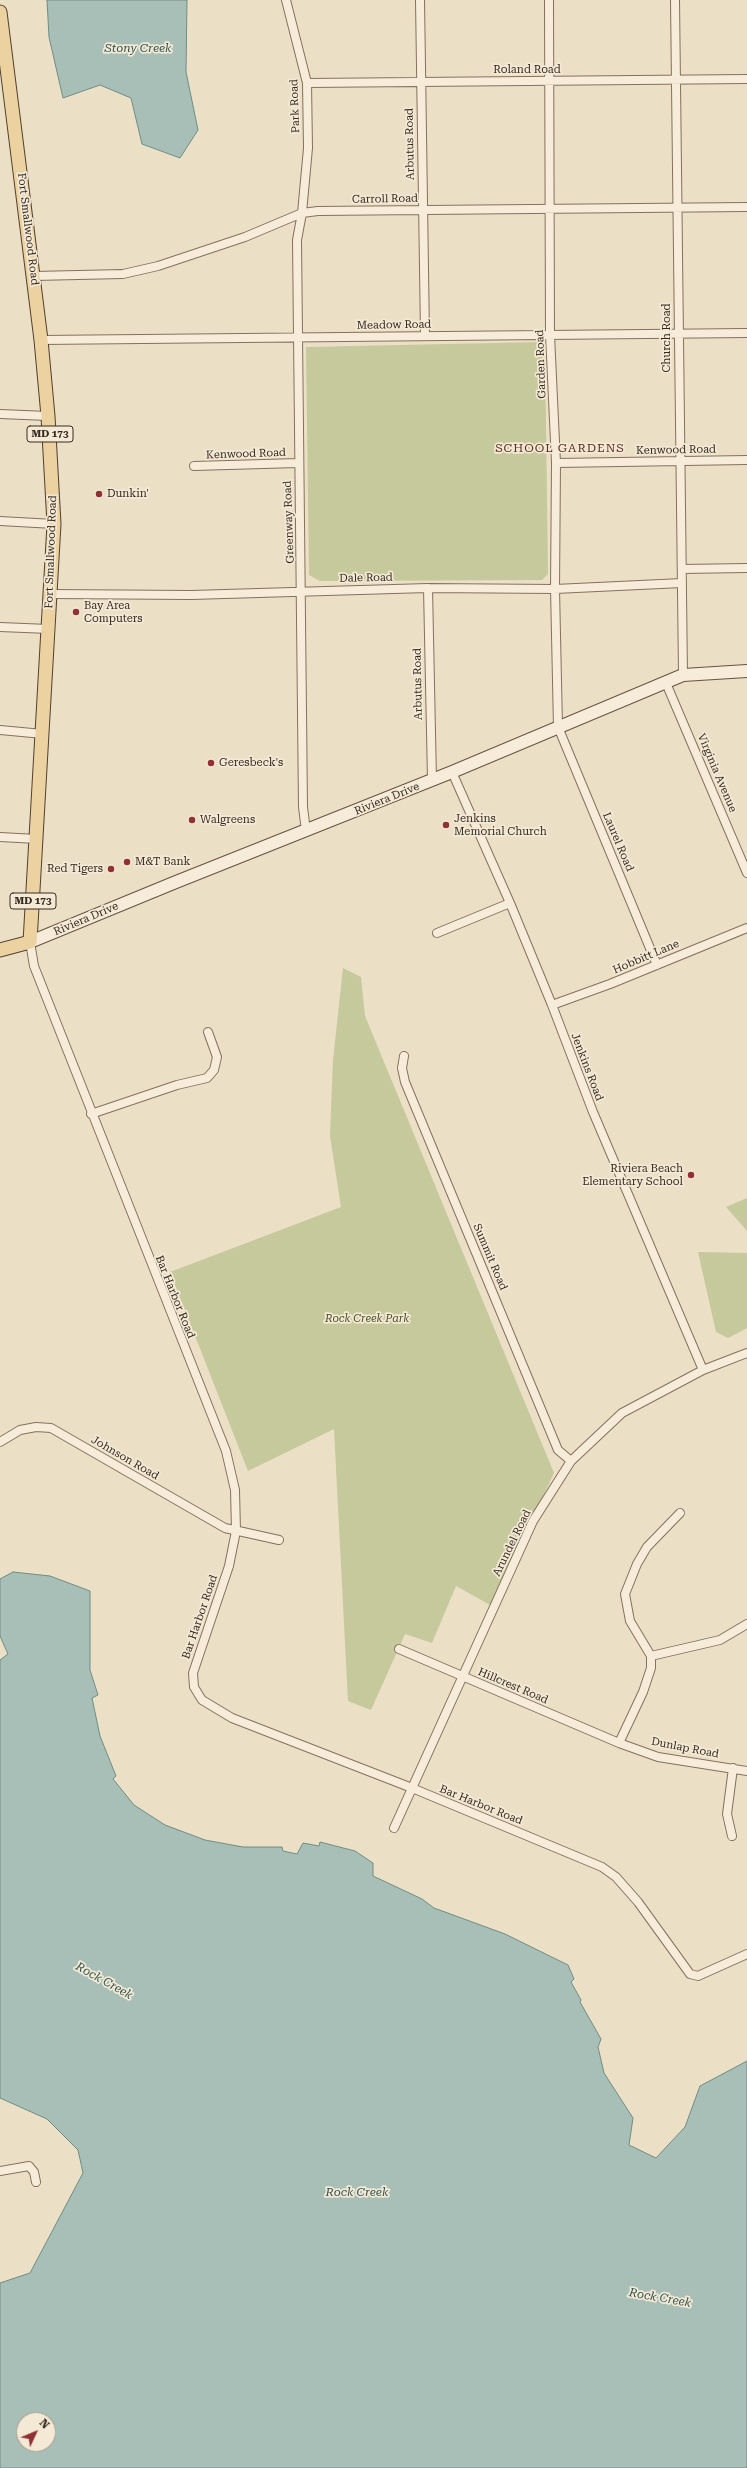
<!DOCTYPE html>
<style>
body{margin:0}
#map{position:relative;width:747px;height:2468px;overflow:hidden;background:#ebdfc6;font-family:"Roboto Serif",serif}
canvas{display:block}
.north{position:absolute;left:16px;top:2412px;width:40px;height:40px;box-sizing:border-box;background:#f3e9d5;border:1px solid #a79d8d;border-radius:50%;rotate:46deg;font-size:11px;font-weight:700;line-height:16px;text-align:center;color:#362a20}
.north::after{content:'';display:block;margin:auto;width:14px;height:18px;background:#903135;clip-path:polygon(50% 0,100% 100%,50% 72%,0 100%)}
</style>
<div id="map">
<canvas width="747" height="2468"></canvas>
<div class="north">N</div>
</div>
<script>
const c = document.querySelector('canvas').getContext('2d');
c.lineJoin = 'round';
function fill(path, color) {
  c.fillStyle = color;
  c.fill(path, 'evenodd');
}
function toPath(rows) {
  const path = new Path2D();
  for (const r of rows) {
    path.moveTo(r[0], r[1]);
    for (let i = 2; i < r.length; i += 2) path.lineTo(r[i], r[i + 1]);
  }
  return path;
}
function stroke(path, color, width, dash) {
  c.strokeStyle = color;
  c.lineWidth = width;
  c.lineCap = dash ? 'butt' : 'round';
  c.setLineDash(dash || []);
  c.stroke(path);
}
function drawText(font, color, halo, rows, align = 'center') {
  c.font = font + ' "Roboto Serif",serif';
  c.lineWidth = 3.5;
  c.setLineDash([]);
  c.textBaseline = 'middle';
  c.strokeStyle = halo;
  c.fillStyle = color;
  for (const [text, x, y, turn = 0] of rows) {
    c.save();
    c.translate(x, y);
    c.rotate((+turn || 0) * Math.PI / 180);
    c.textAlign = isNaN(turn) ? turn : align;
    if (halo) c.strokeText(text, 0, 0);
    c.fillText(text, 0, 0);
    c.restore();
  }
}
fill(toPath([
 [542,342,545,348,548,574,542,580,320,581,309,575,306,347],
 [343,968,361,977,365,1016,554,1473,492,1606,456,1586,432,1643,405,1634,371,1710,348,1701,334,1429,248,1471,170,1272,341,1207,330,1136,333,1060],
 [747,1198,747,1231,726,1207],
 [698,1252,747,1253,747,1328,728,1338,716,1332]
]), '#c5c99b');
const water = toPath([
 [47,0,187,0,186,72,198,130,180,158,142,144,131,98,100,85,63,98,49,37,47,0],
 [13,1572,50,1576,90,1591,90,1670,98,1695,92,1698,100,1736,116,1776,113,1779,134,1805,165,1825,205,1840,243,1847,282,1847,283,1851,297,1854,303,1843,319,1846,320,1842,355,1851,373,1863,373,1876,422,1899,434,1908,505,1934,568,1965,574,1979,571,1982,581,2000,580,2002,601,2039,598,2047,604,2073,633,2118,629,2145,656,2158,685,2127,700,2086,747,2061,747,2468,0,2468,0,2283,30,2273,83,2173,78,2150,47,2119,0,2098,0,1660,8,1654,0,1636,0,1579,13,1572],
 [24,2420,48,2420,48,2444,24,2444,24,2420]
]);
fill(water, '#a7bfb7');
stroke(water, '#6e8d84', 1);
const street = toPath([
 [286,0,307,83,308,148,302,213,297,240,303,807,306,831],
 [420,0,425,335],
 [549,0,550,335,556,463,555,589,558,727,657,965],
 [675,0,683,675],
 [307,83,747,79],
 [34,276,123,274,158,266,245,237,302,213,318,211,747,207],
 [41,340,747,333],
 [0,414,48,416],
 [556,463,747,460],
 [194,466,298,463],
 [0,521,54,524],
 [682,569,747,568],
 [428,588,432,780],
 [50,594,191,595,428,588,555,589,682,583],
 [0,627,49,629],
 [666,683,747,873],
 [0,730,43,734],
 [452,772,510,903,552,1005,593,1112,703,1370],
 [0,837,37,839],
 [437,933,510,903],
 [30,942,34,966,226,1451,235,1490,236,1531,229,1566,193,1673,194,1687,202,1700,232,1718,412,1788,602,1867,616,1877,638,1902,690,1974,698,1976,747,1954],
 [552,1005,610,984,747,928],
 [404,1056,402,1068,405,1082,558,1450,571,1461],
 [91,1114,177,1085,207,1078,214,1070,217,1057,208,1032],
 [0,1442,20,1430,36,1427,51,1428,225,1528,279,1540],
 [399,1649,619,1743,658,1757,747,1771],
 [651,1656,720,1640,747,1624],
 [619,1743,643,1692,651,1668,651,1656,630,1621,625,1594,637,1564,647,1547,680,1513],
 [394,1828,533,1521,571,1461,622,1413,703,1370,747,1353],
 [732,1836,727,1814,733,1768],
 [0,2171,29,2166,34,2172,36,2182]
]);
const secondary = toPath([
 [30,942,176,882,452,772,683,675,747,671]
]);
const primary = toPath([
 [0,12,41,340,48,416,54,524,30,942,0,950]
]);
stroke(street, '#85715d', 10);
stroke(secondary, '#675240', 14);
stroke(primary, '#534031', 15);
stroke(street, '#f6ecd9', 8);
stroke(secondary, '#f6ecd9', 12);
stroke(primary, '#ecd1a1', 13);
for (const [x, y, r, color] of [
 [99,494,4,"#903135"],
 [76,612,4,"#903135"],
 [211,763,4,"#903135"],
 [192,820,4,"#903135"],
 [446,825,4,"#903135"],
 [127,862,4,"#903135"],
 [111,869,4,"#903135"],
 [691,1175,4,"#903135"]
]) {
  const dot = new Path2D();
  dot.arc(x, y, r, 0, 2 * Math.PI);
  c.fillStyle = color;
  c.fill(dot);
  stroke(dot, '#f3e9d5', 1.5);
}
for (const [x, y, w] of [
 [50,434,46],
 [33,901,46]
]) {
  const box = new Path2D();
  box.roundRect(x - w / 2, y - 8, w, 16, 3);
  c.fillStyle = '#f3e9d5';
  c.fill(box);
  stroke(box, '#362a20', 1);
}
drawText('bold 10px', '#362a20', null, [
 ["MD 173",50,434],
 ["MD 173",33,901]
]);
drawText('11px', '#362a20', '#f3e9d5', [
 ["Roland Road",527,70],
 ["Park Road",295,106,-92],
 ["Arbutus Road",410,144,-91],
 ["Carroll Road",385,199,-1],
 ["Fort Smallwood Road",28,229,83],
 ["Meadow Road",394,325,-1],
 ["Church Road",667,338,-90],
 ["Garden Road",541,364,-92],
 ["Kenwood Road",676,450,-1],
 ["Kenwood Road",246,454,-2],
 ["Greenway Road",289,522,-92],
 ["Fort Smallwood Road",51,552,-88],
 ["Dale Road",366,578,-1],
 ["Arbutus Road",418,684,-91],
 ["Virginia Avenue",717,773,67],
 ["Riviera Drive",387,799,-22],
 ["Laurel Road",618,842,67],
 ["Riviera Drive",86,919,-23],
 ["Hobbitt Lane",646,957,-23],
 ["Jenkins Road",587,1067,69],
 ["Summit Road",490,1257,67],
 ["Bar Harbor Road",175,1297,68],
 ["Johnson Road",125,1458,30],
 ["Arundel Road",512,1543,-64],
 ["Bar Harbor Road",200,1617,-71],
 ["Hillcrest Road",513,1686,23],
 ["Dunlap Road",685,1748,11],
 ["Bar Harbor Road",481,1805,22]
]);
drawText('11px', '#362a20', '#f3e9d5', [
 ["Dunkin'",107,494],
 ["Bay Area",84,606],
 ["Computers",84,619],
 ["Geresbeck's",219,763],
 ["Jenkins",454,819],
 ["Memorial Church",454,832],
 ["Walgreens",200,820],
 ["M&T Bank",135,862],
 ["Red Tigers",103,869,"right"],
 ["Riviera Beach",683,1169,"right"],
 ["Elementary School",683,1182,"right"]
], 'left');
drawText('italic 11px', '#485128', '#f3e9d5', [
 ["Rock Creek Park",367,1319]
]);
drawText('italic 12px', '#305551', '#f3e9d5', [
 ["Stony Creek",138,48],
 ["Rock Creek",104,1981,29],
 ["Rock Creek",357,2192],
 ["Rock Creek",660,2298,10]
]);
c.letterSpacing = '1px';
drawText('12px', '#602d22', '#f3e9d5', [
 ["SCHOOL GARDENS",560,448]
]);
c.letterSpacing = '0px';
</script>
